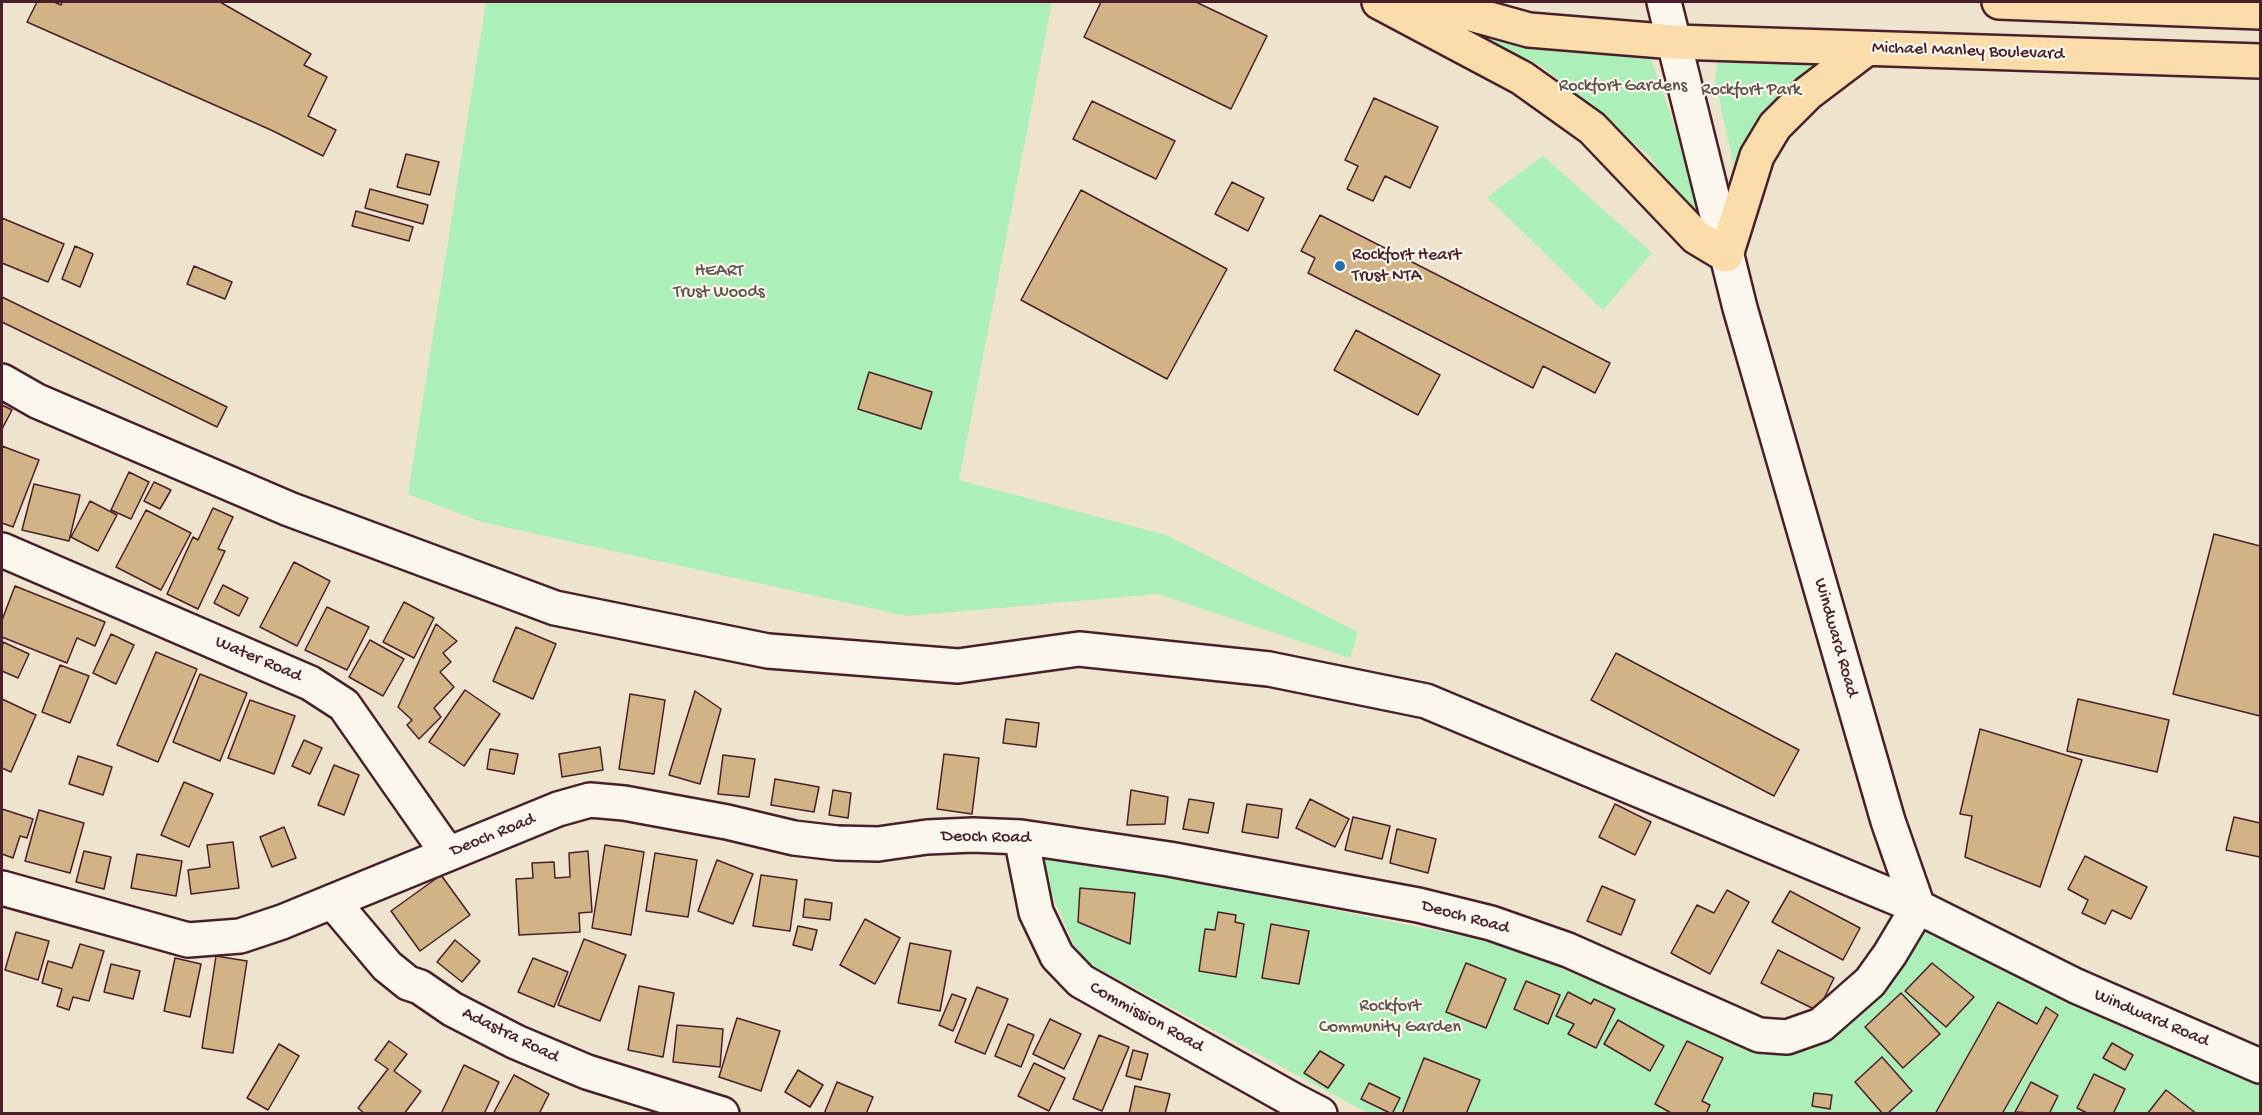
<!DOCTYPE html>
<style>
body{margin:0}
#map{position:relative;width:2262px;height:1115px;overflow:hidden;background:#eee3cd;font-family:"Gochi Hand",sans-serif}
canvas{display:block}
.frame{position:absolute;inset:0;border:3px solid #4a1f2b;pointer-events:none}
</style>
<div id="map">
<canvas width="2262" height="1115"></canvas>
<div class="frame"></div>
</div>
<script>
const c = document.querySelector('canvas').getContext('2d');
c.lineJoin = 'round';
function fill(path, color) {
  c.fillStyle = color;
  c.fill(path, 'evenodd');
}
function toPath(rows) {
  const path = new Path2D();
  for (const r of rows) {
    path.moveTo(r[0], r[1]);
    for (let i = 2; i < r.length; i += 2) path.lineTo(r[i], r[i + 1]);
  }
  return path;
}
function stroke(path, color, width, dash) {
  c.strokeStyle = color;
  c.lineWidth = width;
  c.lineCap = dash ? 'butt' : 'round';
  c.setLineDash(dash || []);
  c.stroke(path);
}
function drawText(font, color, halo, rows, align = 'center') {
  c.font = font + ' "Gochi Hand",sans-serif';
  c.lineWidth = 4.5;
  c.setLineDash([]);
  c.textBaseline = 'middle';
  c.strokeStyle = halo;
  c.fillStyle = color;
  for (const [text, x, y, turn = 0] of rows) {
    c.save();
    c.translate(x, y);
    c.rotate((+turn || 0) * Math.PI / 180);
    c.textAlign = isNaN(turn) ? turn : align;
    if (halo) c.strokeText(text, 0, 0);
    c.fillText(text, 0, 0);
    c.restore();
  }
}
fill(toPath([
 [486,2,1052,2,959,480,1166,535,1358,632,1350,658,1158,594,907,616,482,522,408,494],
 [1425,12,1649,53,1695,185,1705,235,1649,156,1543,67],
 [1845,55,1738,184,1715,81,1718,59],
 [1543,156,1652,253,1603,310,1487,197],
 [1032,849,1507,945,1628,996,1727,1042,1748,1047,1823,1032,1918,907,2155,1037,2260,1083,2260,1113,1368,1113,1080,959]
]), '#acefb9');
const building = toPath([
 [37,2,54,2,61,5,62,2,220,2,311,54,304,65,327,77,308,116,336,130,323,156,271,130,27,22,37,2],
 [1101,2,1196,2,1267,36,1231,109,1084,37,1101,2],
 [1374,98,1438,127,1410,188,1385,176,1373,201,1347,189,1358,166,1345,160,1374,98],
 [1092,101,1175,141,1156,179,1073,139,1092,101],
 [406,154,439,162,430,195,397,187,406,154],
 [1232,182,1264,198,1248,231,1215,214,1232,182],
 [370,189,428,205,423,224,365,208,370,189],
 [1081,190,1227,269,1167,379,1021,300,1081,190],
 [356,211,413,227,409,241,352,226,356,211],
 [1320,215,1610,363,1595,393,1543,366,1533,388,1308,273,1315,258,1301,251,1320,215],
 [2,218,64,244,48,282,2,263,2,218],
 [75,246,93,254,80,287,62,279,75,246],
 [194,266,232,282,225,299,187,284,194,266],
 [2,297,227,407,217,427,2,322,2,297],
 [1356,330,1440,375,1418,415,1334,370,1356,330],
 [869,372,932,392,921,429,858,409,869,372],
 [2,405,12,410,2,429,2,405],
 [2,446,39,460,13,527,2,523,2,446],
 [129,472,149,482,131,519,111,510,129,472],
 [154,482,171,490,160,509,144,501,154,482],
 [34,484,80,495,69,541,22,530,34,484],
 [90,501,117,515,98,551,71,537,90,501],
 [213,508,233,517,218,549,225,551,198,609,167,594,193,537,198,540,213,508],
 [146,510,191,533,161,590,116,567,146,510],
 [2214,534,2260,546,2260,716,2173,694,2214,534],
 [294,562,330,581,297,646,260,627,294,562],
 [223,585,248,598,239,616,214,603,223,585],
 [15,586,105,622,95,646,77,638,67,663,2,637,2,620,15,586],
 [404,602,434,618,414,658,383,642,404,602],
 [327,607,369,627,347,670,305,650,327,607],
 [436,624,457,641,443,653,451,662,440,672,454,687,434,708,441,717,419,739,407,725,412,720,398,707,436,624],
 [516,627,556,644,533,699,493,681,516,627],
 [111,634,134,645,116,684,93,673,111,634],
 [370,640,404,659,383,696,349,677,370,640],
 [3,642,29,654,18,678,2,671,2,647,3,642],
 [156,652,197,669,158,762,117,745,156,652],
 [1616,653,1799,750,1774,796,1591,700,1616,653],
 [60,665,89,676,70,723,42,712,60,665],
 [200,674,247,693,220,761,173,742,200,674],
 [465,690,500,714,464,766,429,742,465,690],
 [695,691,721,709,700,784,669,775,695,691],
 [630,694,665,700,654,774,619,769,630,694],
 [2,699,36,715,11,772,2,768,2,699],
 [2078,699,2169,720,2157,772,2067,751,2078,699],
 [250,700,295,716,274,774,228,758,250,700],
 [1006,719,1039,723,1036,747,1003,743,1006,719],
 [1980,729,2082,760,2040,887,1965,857,1972,816,1960,814,1980,729],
 [304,740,322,748,310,774,292,766,304,740],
 [600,747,603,770,562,777,559,754,600,747],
 [490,749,518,754,514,774,487,769,490,749],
 [944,754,979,758,972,814,937,809,944,754],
 [723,755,755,759,749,797,718,794,723,755],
 [78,756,112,767,103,795,69,784,78,756],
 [334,765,359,775,344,815,318,805,334,765],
 [775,779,819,787,814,812,771,805,775,779],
 [184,782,213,794,189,847,161,835,184,782],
 [833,790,851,793,848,818,829,815,833,790],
 [1131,790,1168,797,1165,824,1127,825,1131,790],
 [1189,799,1214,803,1208,833,1183,829,1189,799],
 [1310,799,1349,819,1335,847,1296,828,1310,799],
 [1247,804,1282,809,1278,838,1242,832,1247,804],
 [1615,804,1651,822,1635,855,1599,837,1615,804],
 [2,809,33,819,27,838,20,836,13,858,2,854,2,809],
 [39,810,84,823,70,873,25,861,39,810],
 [1353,817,1390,826,1382,859,1345,850,1353,817],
 [2234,817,2260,823,2260,857,2226,850,2234,817],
 [284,827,296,858,272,867,260,837,284,827],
 [1397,829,1436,839,1428,873,1390,863,1397,829],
 [233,842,239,888,191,894,188,870,210,867,207,845,233,842],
 [605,845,644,852,631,935,592,928,605,845],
 [84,851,111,857,104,889,76,882,84,851],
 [588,851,592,912,579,913,580,932,519,935,516,879,533,878,532,863,554,862,555,878,570,877,569,853,588,851],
 [655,853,697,860,688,917,646,911,655,853],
 [137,854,182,861,176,896,131,888,137,854],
 [2085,856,2147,887,2131,919,2112,910,2105,924,2082,913,2088,900,2068,889,2085,856],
 [717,860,753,874,733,924,698,911,717,860],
 [441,875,470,915,420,951,391,911,441,875],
 [761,875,797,880,790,931,753,926,761,875],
 [1602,886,1635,900,1621,935,1587,921,1602,886],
 [1080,888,1135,893,1130,944,1078,922,1080,888],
 [1727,890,1749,902,1710,974,1671,953,1697,905,1714,913,1727,890],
 [1790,891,1860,928,1843,960,1772,922,1790,891],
 [805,899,832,903,830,920,803,917,805,899],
 [1218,912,1236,915,1235,922,1244,924,1236,977,1199,971,1205,929,1215,930,1218,912],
 [865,919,900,938,875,984,840,965,865,919],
 [1271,924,1309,931,1299,984,1262,978,1271,924],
 [798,926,817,930,812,950,793,945,798,926],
 [16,932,49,941,38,980,5,970,16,932],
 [584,939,626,955,600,1021,558,1005,584,939],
 [455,940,480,961,462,982,437,962,455,940],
 [910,943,951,951,940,1011,898,1003,910,943],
 [80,944,104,951,89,1001,73,997,69,1010,57,1006,62,989,42,983,48,961,72,968,80,944],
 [1778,950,1834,978,1818,1011,1761,983,1778,950],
 [216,956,247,961,233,1053,202,1048,216,956],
 [175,958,201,964,190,1017,164,1011,175,958],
 [533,958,568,972,554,1007,518,992,533,958],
 [1466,963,1506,979,1486,1028,1446,1012,1466,963],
 [1932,963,1974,997,1946,1027,1905,991,1932,963],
 [111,964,140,971,133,999,104,992,111,964],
 [1526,981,1560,995,1548,1024,1514,1009,1526,981],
 [639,986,674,993,663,1057,628,1050,639,986],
 [977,987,1008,999,985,1054,955,1042,977,987],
 [1568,992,1591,1004,1594,999,1615,1009,1596,1048,1568,1034,1574,1024,1556,1016,1568,992],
 [1901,993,1940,1034,1903,1068,1865,1027,1901,993],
 [952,994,966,999,953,1031,939,1025,952,994],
 [1998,1002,2037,1024,2046,1007,2058,1015,2002,1114,1935,1114,1998,1002],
 [737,1018,780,1031,761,1091,719,1077,737,1018],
 [1050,1019,1081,1034,1064,1069,1033,1054,1050,1019],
 [1618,1020,1664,1046,1650,1071,1604,1044,1618,1020],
 [1008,1024,1034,1035,1021,1067,995,1056,1008,1024],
 [677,1025,723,1029,720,1067,673,1062,677,1025],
 [1099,1035,1129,1047,1102,1111,1073,1099,1099,1035],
 [389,1041,407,1054,394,1071,421,1091,404,1114,365,1114,358,1108,388,1069,375,1060,389,1041],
 [1687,1041,1723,1058,1702,1101,1710,1105,1706,1114,1673,1114,1655,1104,1687,1041],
 [2112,1043,2133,1055,2125,1070,2103,1058,2112,1043],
 [279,1044,299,1056,268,1110,247,1098,279,1044],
 [1133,1050,1148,1054,1141,1080,1126,1076,1133,1050],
 [1320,1051,1344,1065,1328,1088,1304,1073,1320,1051],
 [1882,1057,1912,1091,1887,1114,1883,1114,1855,1082,1882,1057],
 [1424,1058,1480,1080,1466,1114,1402,1114,1424,1058],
 [1034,1063,1065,1078,1049,1111,1018,1096,1034,1063],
 [464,1065,499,1082,484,1114,441,1114,464,1065],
 [798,1070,823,1085,810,1107,785,1092,798,1070],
 [2094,1074,2125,1089,2113,1114,2089,1114,2077,1108,2094,1074],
 [514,1075,549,1094,539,1114,493,1114,514,1075],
 [837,1082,873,1097,866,1114,824,1114,837,1082],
 [2031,1082,2058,1096,2049,1114,2015,1112,2031,1082],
 [1369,1083,1400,1098,1392,1114,1361,1099,1369,1083],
 [1135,1086,1170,1094,1165,1114,1129,1114,1135,1086],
 [2166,1090,2197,1114,2147,1114,2166,1090],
 [1814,1093,1832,1095,1830,1109,1812,1106,1814,1093]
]);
fill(building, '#d1b385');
stroke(building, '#4a1f2b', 1.5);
const minor = toPath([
 [2,381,37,401,289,509,555,608,768,651,958,666,1079,649,1269,669,1426,701,1918,907,1890,954,1870,982,1821,1025,1787,1037,1759,1035,1568,950,1491,923,1418,905,1169,859,1021,837,973,835,927,837,878,844,837,843,794,838,727,822,624,803,590,800,558,809,282,922,240,936,188,940,2,888],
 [2,550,310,683,344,705,448,854],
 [1021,837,1036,912,1057,956,1081,981,1293,1100,1320,1114],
 [333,902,387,966,408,983,420,987,452,1009,516,1042,587,1072,722,1114]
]);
const secondary = toPath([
 [1664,2,1740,308,1888,821,1918,907,2076,986,2260,1066]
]);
const trunk = toPath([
 [1379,2,1522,78,1592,128,1696,237,1726,255,1757,156,1775,126,1808,93,1866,49],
 [1428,2,1529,30,1675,42,2260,61],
 [1999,2,2260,12]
]);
stroke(minor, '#4a1f2b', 38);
stroke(secondary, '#4a1f2b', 38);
stroke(trunk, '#4a1f2b', 38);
stroke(minor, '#fbf7ec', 33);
stroke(secondary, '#fbf7ec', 33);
stroke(trunk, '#fbddab', 33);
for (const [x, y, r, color] of [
 [1340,266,6,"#1f6fb2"]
]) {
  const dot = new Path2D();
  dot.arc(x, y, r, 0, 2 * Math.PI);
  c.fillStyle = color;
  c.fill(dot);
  stroke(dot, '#fbf7ec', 2);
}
drawText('18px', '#4a1f2b', '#fbf7ec', [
 ["Michael Manley Boulevard",1968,52,2],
 ["Windward Road",1835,638,74],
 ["Water Road",258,660,23],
 ["Deoch Road",493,836,-22],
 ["Deoch Road",986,838,1],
 ["Deoch Road",1465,918,15],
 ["Commission Road",1146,1018,29],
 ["Windward Road",2151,1019,23],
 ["Adastra Road",510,1036,26]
]);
drawText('18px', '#62534e', '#fbf7ec', [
 ["Rockfort Gardens",1623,87],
 ["Rockfort Park",1751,91],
 ["HEART",719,272],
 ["Trust Woods",719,293],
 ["Rockfort",1390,1007],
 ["Community Garden",1390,1028]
]);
drawText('18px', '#4a1f2b', '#fbf7ec', [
 ["Rockfort Heart",1352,256],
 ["Trust NTA",1352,277]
], 'left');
</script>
